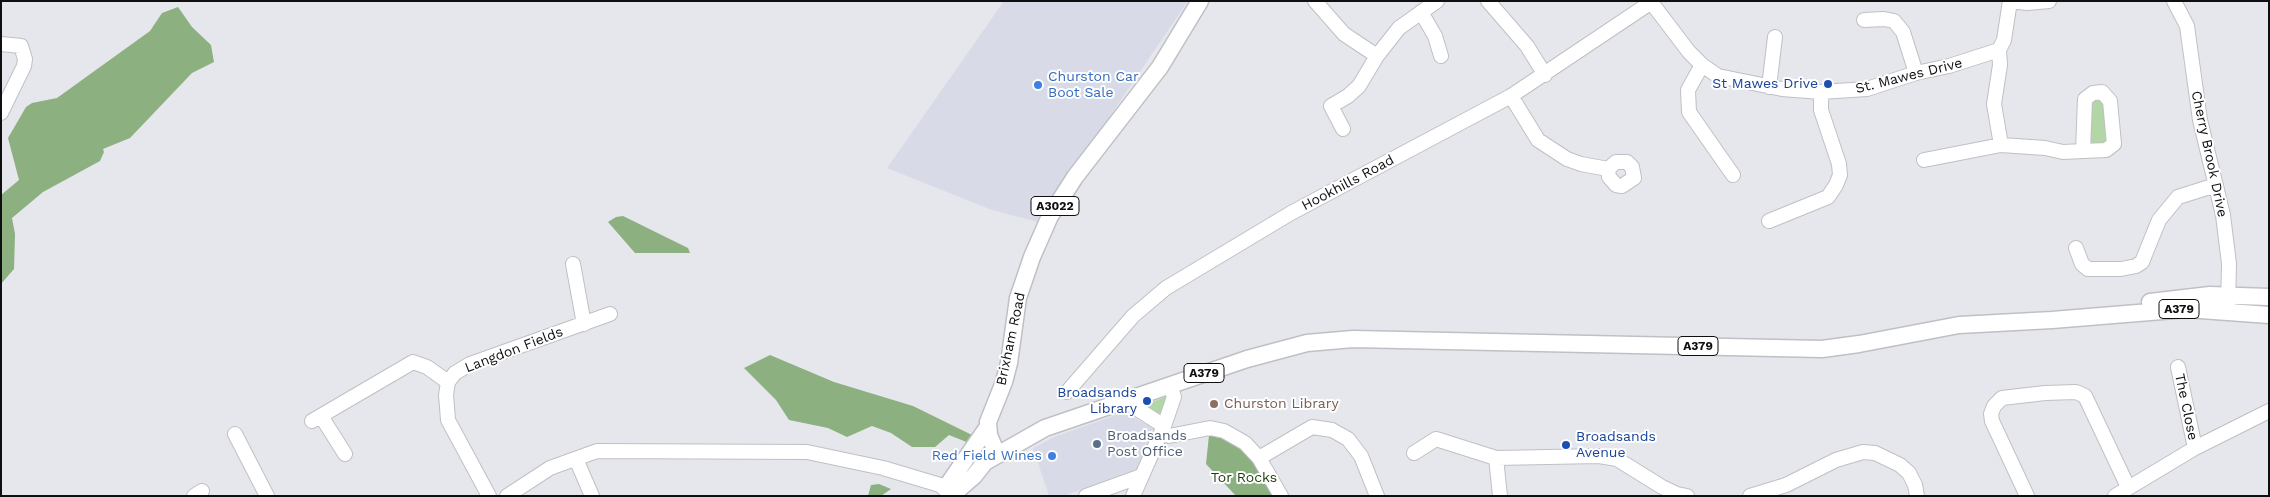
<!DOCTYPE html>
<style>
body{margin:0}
#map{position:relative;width:2270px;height:497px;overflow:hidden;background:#e6e7ec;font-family:"Work Sans",sans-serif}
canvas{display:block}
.frame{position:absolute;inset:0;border:2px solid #0f0f11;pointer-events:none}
</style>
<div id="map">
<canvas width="2270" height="497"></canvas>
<div class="frame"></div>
</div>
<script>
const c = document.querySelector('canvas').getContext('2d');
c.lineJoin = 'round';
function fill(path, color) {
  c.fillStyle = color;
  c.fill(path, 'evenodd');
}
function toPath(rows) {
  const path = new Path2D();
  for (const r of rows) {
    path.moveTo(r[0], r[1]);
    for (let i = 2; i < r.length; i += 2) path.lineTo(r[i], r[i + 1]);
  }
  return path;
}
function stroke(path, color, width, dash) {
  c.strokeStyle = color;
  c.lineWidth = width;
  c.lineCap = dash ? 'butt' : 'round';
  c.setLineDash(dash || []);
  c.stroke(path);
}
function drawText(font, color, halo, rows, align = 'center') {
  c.font = font + ' "Work Sans",sans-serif';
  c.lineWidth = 4;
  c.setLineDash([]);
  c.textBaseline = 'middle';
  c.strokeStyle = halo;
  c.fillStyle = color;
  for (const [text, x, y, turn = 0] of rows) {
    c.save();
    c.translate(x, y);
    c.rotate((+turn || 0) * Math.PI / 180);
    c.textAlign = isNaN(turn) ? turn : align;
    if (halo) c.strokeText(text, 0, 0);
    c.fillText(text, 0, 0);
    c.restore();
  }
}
fill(toPath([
 [1004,1,1188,1,1038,222,992,210,887,168],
 [1124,412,1155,429,1139,468,1064,496,1049,496,1033,448,1054,437]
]), '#d8dbe7');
fill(toPath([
 [2101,98,2106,103,2109,141,2096,147,2091,143,2090,135,2092,99],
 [1165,397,1169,401,1162,415,1142,406]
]), '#b3d6a7');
fill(toPath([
 [178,7,192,27,211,45,214,62,192,73,130,138,103,149,104,152,100,161,43,192,12,218,15,234,14,269,1,284,1,195,19,180,8,138,26,107,32,103,57,98,150,31,162,13],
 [623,216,688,248,690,253,635,253,608,222,616,217],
 [770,355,834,382,913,406,972,435,969,443,949,435,935,447,912,447,891,433,872,426,847,437,828,428,789,420,776,400,744,368],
 [1209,435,1227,440,1246,453,1258,466,1275,496,1236,496,1206,464],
 [879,484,891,489,881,496,868,496,871,485]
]), '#8cb080');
const minor = toPath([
 [1315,1,1344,34,1377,56],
 [1488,1,1527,46,1545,75],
 [2011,1,2027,3,2049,1],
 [2174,1,2187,26,2200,120,2223,215,2229,264,2228,305],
 [1651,2,1689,52,1702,65,1718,76,1782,89,1821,92,1867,89,1916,73,1949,66,1999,50,2004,40,2010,1],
 [1421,12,1435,36,1441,56],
 [1864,20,1884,19,1894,21,1903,32,1916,73],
 [1,44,21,46,25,59,24,66,1,113],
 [1999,50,2000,65,1994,104,2001,145,2045,148,2063,152,2083,151,2085,99,2093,93,2102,92,2110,101,2114,144,2106,150,2083,151],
 [1702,65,1688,90,1689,112,1733,175],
 [1769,87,1775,37],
 [1511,96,1538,140,1567,159,1581,164,1608,169,1616,162,1627,162,1632,167,1634,178,1622,186,1616,185,1609,177,1608,169],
 [1343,129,1331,106,1348,96,1359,86,1377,56,1399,28,1437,1],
 [1924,160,2001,145],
 [1769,221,1828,197,1836,185,1840,175,1839,164,1821,110,1821,92],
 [2076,248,2082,264,2088,269,2121,269,2136,266,2142,262,2159,220,2178,197,2216,185],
 [573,264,584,324],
 [2178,367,2195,448],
 [1067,392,1133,316,1166,288,1291,213,1511,96,1653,1],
 [1125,401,1164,426,1133,496],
 [321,416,345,454],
 [312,421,413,362,427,367,448,382],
 [1164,426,1174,397,1170,385],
 [1161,433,1169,436,1210,428,1224,431,1245,443,1259,458,1281,496],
 [235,434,267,496],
 [1414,453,1436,439,1496,458,1599,456,1617,459,1662,487,1677,494,1687,496],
 [1259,458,1312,427,1332,430,1348,439,1361,456,1377,496],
 [1496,458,1500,496],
 [576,459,592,496],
 [194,496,202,491],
 [489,496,448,420,446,395,448,382,455,373,470,364,610,314],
 [507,496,550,468,597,451,807,452,883,468,940,485,951,495],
 [1086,496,1141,476],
 [1750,496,1786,485,1836,460,1863,452,1875,453,1900,465,1909,473,1915,485,1917,496],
 [2027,496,1992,421,1991,414,1994,406,2002,398,2045,393,2076,392,2085,396,2128,487],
 [2115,496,2195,448,2269,411]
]);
const major = toPath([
 [2150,302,2210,295,2269,297],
 [997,454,989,435,988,422,1004,382,1009,363,1018,298,1032,257,1050,216,1075,177,1160,67,1200,1],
 [947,486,987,428],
 [951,496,974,476,985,462,1045,428,1247,359,1307,343,1353,339,1822,349,1859,344,1959,325,2052,320,2187,309,2269,315]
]);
stroke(minor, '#bfc0c5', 16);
stroke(major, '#bfc0c5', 19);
stroke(minor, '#fff', 14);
stroke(major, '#fff', 16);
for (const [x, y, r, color] of [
 [1828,84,5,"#1a4fb4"],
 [1038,85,5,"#3f7fe0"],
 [1147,401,5,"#1a4fb4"],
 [1214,404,5,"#8d6e63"],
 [1097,444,5,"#5c6f8a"],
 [1566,445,5,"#1a4fb4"],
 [1052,456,5,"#3f7fe0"]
]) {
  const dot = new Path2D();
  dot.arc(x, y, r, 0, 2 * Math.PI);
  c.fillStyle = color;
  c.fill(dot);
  stroke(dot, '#fff', 2);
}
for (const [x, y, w] of [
 [1055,206,48],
 [2179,309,40],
 [1698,346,40],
 [1204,373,40]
]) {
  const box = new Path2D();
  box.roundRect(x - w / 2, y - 9.5, w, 19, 4);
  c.fillStyle = '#fff';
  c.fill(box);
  stroke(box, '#0f0f11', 1);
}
drawText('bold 12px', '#0f0f11', null, [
 ["A3022",1055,206],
 ["A379",2179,309],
 ["A379",1698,346],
 ["A379",1204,373]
]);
drawText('14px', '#0f0f11', '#fff', [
 ["St. Mawes Drive",1909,76,-14],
 ["Cherry Brook Drive",2209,154,78],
 ["Hookhills Road",1348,183,-28],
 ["Brixham Road",1011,339,-78],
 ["Langdon Fields",514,350,-21],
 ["The Close",2186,407,78]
]);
drawText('14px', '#366cbe', '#fff', [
 ["Churston Car",1048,77],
 ["Boot Sale",1048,93],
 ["Red Field Wines",1042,456,"right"]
], 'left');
drawText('14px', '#164399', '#fff', [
 ["St Mawes Drive",1818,84],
 ["Broadsands",1137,393],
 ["Library",1137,409],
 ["Broadsands",1576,437,"left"],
 ["Avenue",1576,453,"left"]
], 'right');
drawText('14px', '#785e54', '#fff', [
 ["Churston Library",1224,404]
], 'left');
drawText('14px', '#4e5e75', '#fff', [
 ["Broadsands",1107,436],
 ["Post Office",1107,452]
], 'left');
drawText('14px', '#193b09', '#fff', [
 ["Tor Rocks",1244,478]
]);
</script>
